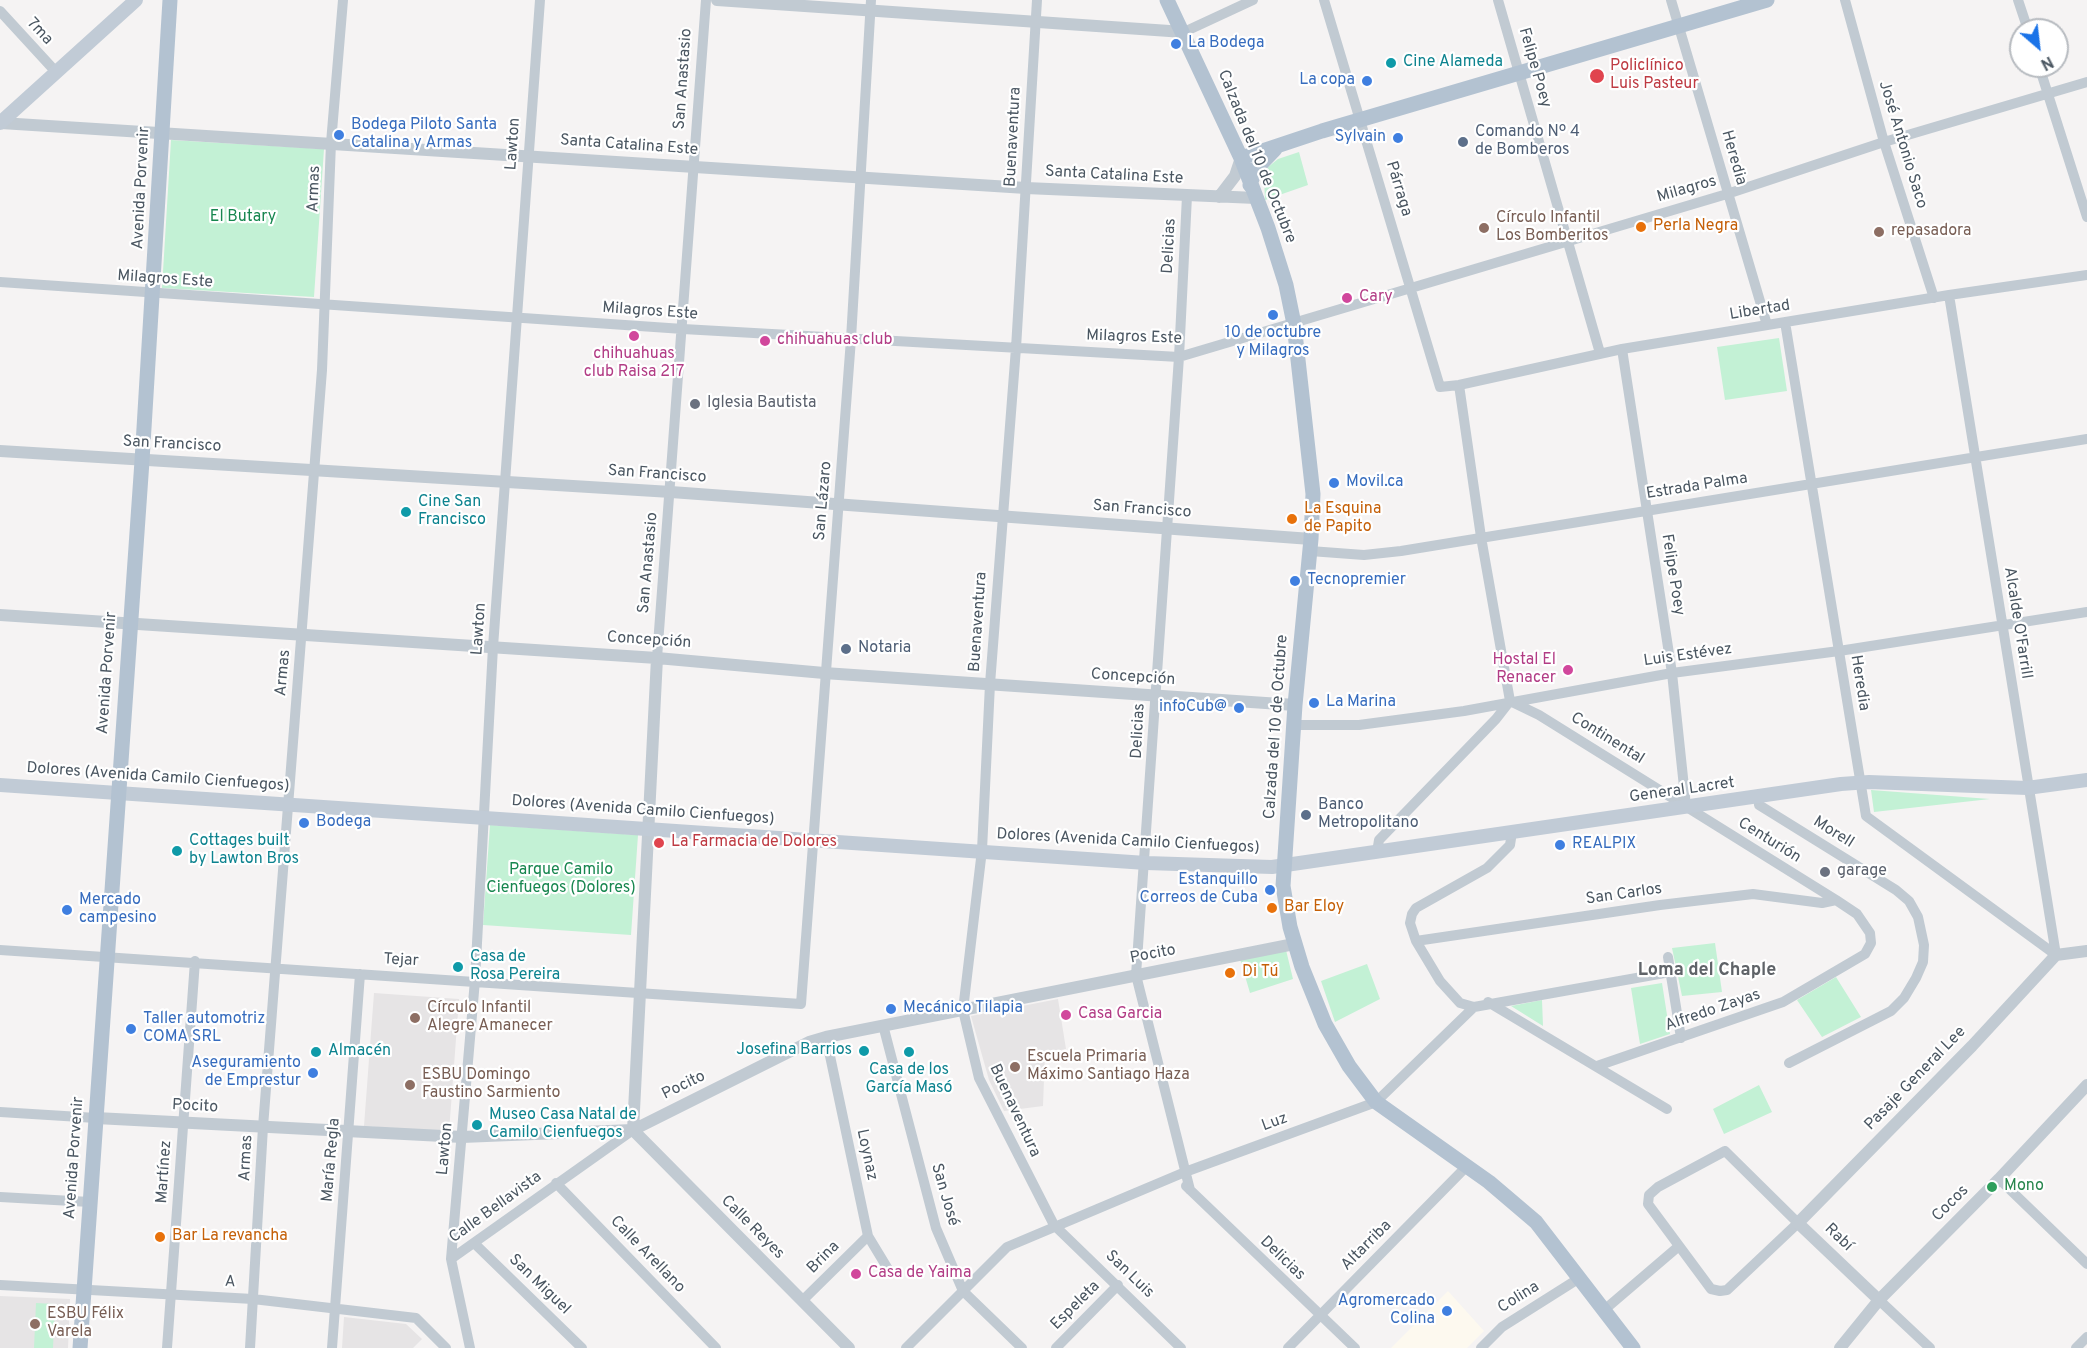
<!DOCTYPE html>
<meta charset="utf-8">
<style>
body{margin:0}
#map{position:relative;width:2087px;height:1348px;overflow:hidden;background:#f5f3f3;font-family:Overpass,sans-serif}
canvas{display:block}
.north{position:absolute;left:2009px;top:18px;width:60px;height:60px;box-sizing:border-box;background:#fff;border:2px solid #b7bbc0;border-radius:50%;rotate:152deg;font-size:16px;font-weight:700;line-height:24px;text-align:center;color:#4a5661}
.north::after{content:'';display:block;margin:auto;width:21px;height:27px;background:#1a73e8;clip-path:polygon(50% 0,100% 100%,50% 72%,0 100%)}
</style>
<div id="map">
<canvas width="2087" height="1348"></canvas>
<div class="north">N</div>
</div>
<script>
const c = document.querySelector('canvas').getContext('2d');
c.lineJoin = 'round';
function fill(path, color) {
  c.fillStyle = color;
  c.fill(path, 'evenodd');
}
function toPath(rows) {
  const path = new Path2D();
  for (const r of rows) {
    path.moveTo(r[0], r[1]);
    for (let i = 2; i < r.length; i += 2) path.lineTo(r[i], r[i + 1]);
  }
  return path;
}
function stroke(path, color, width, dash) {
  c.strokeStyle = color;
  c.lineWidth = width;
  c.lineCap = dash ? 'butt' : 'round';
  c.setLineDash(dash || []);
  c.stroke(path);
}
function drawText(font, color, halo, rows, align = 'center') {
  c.font = font + ' Overpass,sans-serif';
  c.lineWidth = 4.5;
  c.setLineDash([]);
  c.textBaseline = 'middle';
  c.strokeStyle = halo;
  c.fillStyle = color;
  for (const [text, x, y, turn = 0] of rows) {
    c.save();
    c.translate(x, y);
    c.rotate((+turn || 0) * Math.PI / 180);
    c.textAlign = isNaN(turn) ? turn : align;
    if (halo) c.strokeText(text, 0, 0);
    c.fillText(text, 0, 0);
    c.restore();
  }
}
fill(toPath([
 [1448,1291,1484,1331,1467,1348,1391,1348]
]), '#fdf9ef');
fill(toPath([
 [374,993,459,999,449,1132,364,1126],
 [1058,999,1066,1049,1045,1053,1043,1106,1004,1111,989,1080,971,1016],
 [0,1296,70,1299,68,1348,0,1348],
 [344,1317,406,1324,422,1339,413,1348,342,1348]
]), '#e6e4e5');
fill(toPath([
 [171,140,324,149,314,297,162,288],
 [1299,152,1308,185,1265,200,1264,178,1268,167,1278,159],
 [1779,338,1787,391,1725,400,1717,347],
 [1871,790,1990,799,1874,812],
 [490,825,638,835,631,935,483,925],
 [1715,943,1722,992,1682,996,1672,948],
 [1286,950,1293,979,1250,993,1240,959],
 [1367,964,1380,999,1335,1022,1321,981],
 [1836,977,1861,1017,1822,1037,1797,1000],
 [1662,983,1670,1034,1640,1044,1631,988],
 [1542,1000,1543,1026,1511,1006],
 [1759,1085,1772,1112,1724,1134,1713,1109],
 [36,1303,55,1304,53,1348,34,1348]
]), '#c3f1d5');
stroke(toPath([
 [1037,0,1016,348,990,684,982,850,963,1010,979,1078,1054,1225,1181,1348],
 [1324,0,1440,387,1459,385,1622,349,1949,295,2087,275],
 [1498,0,1600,353],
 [1671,0,1767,325],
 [1845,0,1884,142,1934,298],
 [2018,0,2028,30],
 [0,11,56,72],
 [1184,32,1253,0],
 [2039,66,2087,217],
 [1187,196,1179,357,1136,975,1190,1190],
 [0,282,683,329,1179,357,1727,194,1884,142,2087,82],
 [1949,295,2056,955],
 [1785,322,1866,816,2056,955],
 [1622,349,1672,673,1686,806],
 [1459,385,1481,537,1510,701],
 [1310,551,1364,555,1401,551,2087,439],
 [657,658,706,0],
 [1510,701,1539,715,1836,900,1857,914,1870,933,1871,943,1865,954,1783,1002,1597,1066],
 [1294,725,1359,725,1464,711,1672,673,1839,651,2087,612],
 [1758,796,1759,805,1896,890,1909,901,1918,917,1924,945,1923,962,1916,978,1904,998,1891,1011,1789,1063],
 [1377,852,1379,840,1496,719,1510,701],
 [1416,941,1660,905,1753,894,1822,903,1836,900],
 [0,950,801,1004,851,339,871,0],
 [1668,957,1681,1038],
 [1488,1002,1667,1109],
 [1474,1007,1460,1003,1440,981,1416,941,1410,923,1412,914,1416,908,1487,868,1510,845,1512,832],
 [883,1025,936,1228,963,1291,1022,1348],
 [826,1037,868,1236,891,1274],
 [0,1112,96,1118],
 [1725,1151,1798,1223,1727,1290,1720,1291,1711,1289,1648,1204,1649,1195,1658,1187,1725,1151],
 [1999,1179,2087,1264],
 [556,1183,716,1348],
 [1186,1186,1355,1348],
 [0,1197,90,1202],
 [474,1243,582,1348],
 [451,1259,633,1130],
 [0,1285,253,1299,416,1318,446,1348],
 [1879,1300,1930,1348],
 [802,1301,868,1236],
 [1603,1311,1679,1246],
 [167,1348,195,961],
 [250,1348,263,1127,322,370,331,143,343,0],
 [332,1348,360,974],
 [470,1348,451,1259,475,980,493,647,540,0],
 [906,1348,1007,1247,1185,1172,1376,1102,1474,1007,1670,972],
 [1056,1348,1118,1285],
 [1288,1348,1467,1166],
 [1481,1348,1502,1327,1578,1279],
 [2076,1348,2087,1337]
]), '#c1cad2', 10);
stroke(toPath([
 [717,0,1184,32],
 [1,123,1026,188,1256,198],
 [1219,197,1235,176,1241,158],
 [0,451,671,492,1311,539],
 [0,615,657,658,824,673,1295,705],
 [96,1118,462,1137,633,1130,809,1042,826,1037,1294,944],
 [633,1130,657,658],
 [633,1130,849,1348],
 [1879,1300,1798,1223,1972,1046,2056,955,2087,951],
 [1840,1348,1879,1300,1999,1179,2087,1085]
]), '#c1cad2', 12);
stroke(toPath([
 [0,123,136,0],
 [0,785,1146,863,1272,867,1841,784,1869,782,2027,788,2087,780]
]), '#c1cbd6', 14);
stroke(toPath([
 [1167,0,1241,158,1268,228,1286,285,1294,324,1313,494,1311,539,1295,705,1283,886,1290,927,1302,967,1325,1024,1349,1066,1376,1102,1489,1182,1536,1222,1633,1348],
 [1241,158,1322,131,1767,0],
 [1250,185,1255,170,1275,149],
 [80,1348,142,461,170,0]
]), '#b3c2d1', 15);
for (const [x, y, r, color] of [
 [1176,44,6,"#3f7fe0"],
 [1391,63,6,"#0f9aa8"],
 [1597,76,8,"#e0444e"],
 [1367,81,6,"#3f7fe0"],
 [339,135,6,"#3f7fe0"],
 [1398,138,6,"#3f7fe0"],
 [1463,142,6,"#5c6f8a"],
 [1641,227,6,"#e8710a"],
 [1484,228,6,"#8d6e63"],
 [1879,232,6,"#8d6e63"],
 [1347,298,6,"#d1479c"],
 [1273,315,6,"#3f7fe0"],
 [634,336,6,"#d1479c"],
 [765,341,6,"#d1479c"],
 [695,404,6,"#6b7280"],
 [1334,483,6,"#3f7fe0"],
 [406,512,6,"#0f9aa8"],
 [1292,519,6,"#e8710a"],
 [1295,581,6,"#3f7fe0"],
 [846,649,6,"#5c6f8a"],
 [1568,670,6,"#d1479c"],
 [1314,703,6,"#3f7fe0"],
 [1239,708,6,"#3f7fe0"],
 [1306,815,6,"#5c6f8a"],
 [304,823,6,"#3f7fe0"],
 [659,843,6,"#e0444e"],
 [1560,845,6,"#3f7fe0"],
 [177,851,6,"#0f9aa8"],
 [1825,872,6,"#6b7280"],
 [1270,890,6,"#3f7fe0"],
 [1272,908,6,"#e8710a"],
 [67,910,6,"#3f7fe0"],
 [458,967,6,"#0f9aa8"],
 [1230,973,6,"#e8710a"],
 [891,1009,6,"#3f7fe0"],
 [1066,1015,6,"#d1479c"],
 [415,1018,6,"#8d6e63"],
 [131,1029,6,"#3f7fe0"],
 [864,1051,6,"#0f9aa8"],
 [316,1052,6,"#0f9aa8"],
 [909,1052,6,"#0f9aa8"],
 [1015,1067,6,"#8d6e63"],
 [313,1073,6,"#3f7fe0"],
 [410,1085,6,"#8d6e63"],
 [477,1125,6,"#0f9aa8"],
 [1992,1187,6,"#2e9e5b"],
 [160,1237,6,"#e8710a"],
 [856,1274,6,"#d1479c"],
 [1447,1311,6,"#3f7fe0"],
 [35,1324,6,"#8d6e63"]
]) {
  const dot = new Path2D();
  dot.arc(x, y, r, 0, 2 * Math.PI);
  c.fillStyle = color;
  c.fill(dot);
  stroke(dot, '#fff', 2);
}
drawText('16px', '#4a5661', '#fff', [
 ["7ma",39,32,47],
 ["Felipe Poey",1534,68,74],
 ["San Anastasio",684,79,-86],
 ["Buenaventura",1014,137,-87],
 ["Lawton",514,144,-86],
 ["José Antonio Saco",1902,145,73],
 ["Santa Catalina Este",629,146,4],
 ["Calzada del 10 de Octubre",1256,157,68],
 ["Heredia",1733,158,74],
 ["Santa Catalina Este",1114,176,3],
 ["Avenida Porvenir",142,188,-87],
 ["Armas",315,189,-88],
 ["Párraga",1398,189,73],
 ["Milagros",1687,190,-16],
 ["Delicias",1170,246,-87],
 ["Milagros Este",165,280,4],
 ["Libertad",1760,311,-9],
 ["Milagros Este",650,312,4],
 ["Milagros Este",1134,338,2],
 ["San Francisco",172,445,3],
 ["San Francisco",657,475,4],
 ["Estrada Palma",1697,487,-9],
 ["San Lázaro",824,501,-85],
 ["San Francisco",1142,510,4],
 ["San Anastasio",649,563,-85],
 ["Felipe Poey",1672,575,81],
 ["Buenaventura",979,622,-86],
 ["Alcalde O'Farrill",2017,623,81],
 ["Lawton",480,629,-86],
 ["Concepción",649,641,4],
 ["Luis Estévez",1688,656,-8],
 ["Avenida Porvenir",108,673,-86],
 ["Armas",284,673,-85],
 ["Concepción",1133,678,4],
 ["Heredia",1859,683,81],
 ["Calzada del 10 de Octubre",1277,727,-86],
 ["Delicias",1139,731,-87],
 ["Continental",1607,739,32],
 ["Dolores (Avenida Camilo Cienfuegos)",158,778,4],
 ["General Lacret",1682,791,-8],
 ["Dolores (Avenida Camilo Cienfuegos)",643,811,4],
 ["Morell",1833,833,32],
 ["Centurión",1769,841,32],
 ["Dolores (Avenida Camilo Cienfuegos)",1128,842,3],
 ["San Carlos",1624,895,-8],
 ["Pocito",1153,955,-11],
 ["Tejar",401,961,3],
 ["Alfredo Zayas",1713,1011,-19],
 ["Pasaje General Lee",1916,1079,-46],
 ["Pocito",684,1086,-26],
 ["Pocito",195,1107,3],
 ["Buenaventura",1014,1111,65],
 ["Luz",1275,1123,-20],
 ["Lawton",446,1149,-85],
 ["Loynaz",866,1155,78],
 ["Avenida Porvenir",75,1158,-86],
 ["Armas",247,1158,-87],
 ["María Regla",332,1160,-85],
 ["Martínez",165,1172,-86],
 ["San José",944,1195,74],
 ["Cocos",1951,1204,-45],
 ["Calle Bellavista",496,1208,-36],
 ["Calle Reyes",752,1228,45],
 ["Rabí",1838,1238,44],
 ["Altarriba",1367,1246,-45],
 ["Calle Arellano",647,1255,46],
 ["Brina",824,1258,-45],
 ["Delicias",1282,1259,44],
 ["San Luis",1129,1275,44],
 ["A",230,1283,3],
 ["San Miguel",539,1285,44],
 ["Colina",1519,1298,-32],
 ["Espeleta",1076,1306,-45]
]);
drawText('16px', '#366cbe', '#fff', [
 ["La Bodega",1188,44],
 ["La copa",1355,81,"right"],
 ["Bodega Piloto Santa",351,126],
 ["Catalina y Armas",351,144],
 ["Sylvain",1386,138,"right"],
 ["10 de octubre",1273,334,"center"],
 ["y Milagros",1273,352,"center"],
 ["Movil.ca",1346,483],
 ["Tecnopremier",1307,581],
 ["La Marina",1326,703],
 ["infoCub@",1227,708,"right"],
 ["Bodega",316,823],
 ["REALPIX",1572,845],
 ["Estanquillo",1258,881,"right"],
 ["Correos de Cuba",1258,899,"right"],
 ["Mercado",79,901],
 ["campesino",79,919],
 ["Mecánico Tilapia",903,1009],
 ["Taller automotriz",143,1020],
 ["COMA SRL",143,1038],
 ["Aseguramiento",301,1064,"right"],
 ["de Emprestur",301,1082,"right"],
 ["Agromercado",1435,1302,"right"],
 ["Colina",1435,1320,"right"]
], 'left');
drawText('16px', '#0d838f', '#fff', [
 ["Cine Alameda",1403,63],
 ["Cine San",418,503],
 ["Francisco",418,521],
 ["Cottages built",189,842],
 ["by Lawton Bros",189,860],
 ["Casa de",470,958],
 ["Rosa Pereira",470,976],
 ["Josefina Barrios",852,1051,"right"],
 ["Almacén",328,1052],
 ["Casa de los",909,1071,"center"],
 ["García Masó",909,1089,"center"],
 ["Museo Casa Natal de",489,1116],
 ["Camilo Cienfuegos",489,1134]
], 'left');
drawText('16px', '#be3a42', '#fff', [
 ["Policlínico",1610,67],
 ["Luis Pasteur",1610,85],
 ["La Farmacia de Dolores",671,843]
], 'left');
drawText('16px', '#4e5e75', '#fff', [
 ["Comando Nº 4",1475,133],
 ["de Bomberos",1475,151],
 ["Notaria",858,649],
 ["Banco",1318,806],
 ["Metropolitano",1318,824]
], 'left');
drawText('16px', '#17864f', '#fff', [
 ["El Butary",243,218],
 ["Parque Camilo",561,871],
 ["Cienfuegos (Dolores)",561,889]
]);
drawText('16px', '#785e54', '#fff', [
 ["Círculo Infantil",1496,219],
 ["Los Bomberitos",1496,237],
 ["repasadora",1891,232],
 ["Círculo Infantil",427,1009],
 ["Alegre Amanecer",427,1027],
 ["Escuela Primaria",1027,1058],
 ["Máximo Santiago Haza",1027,1076],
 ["ESBU Domingo",422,1076],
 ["Faustino Sarmiento",422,1094],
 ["ESBU Félix",47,1315],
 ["Varela",47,1333]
], 'left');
drawText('16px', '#c56008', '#fff', [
 ["Perla Negra",1653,227],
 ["La Esquina",1304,510],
 ["de Papito",1304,528],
 ["Bar Eloy",1284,908],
 ["Di Tú",1242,973],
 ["Bar La revancha",172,1237]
], 'left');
drawText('16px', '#b23c85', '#fff', [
 ["Cary",1359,298],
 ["chihuahuas club",777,341],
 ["chihuahuas",634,355,"center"],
 ["club Raisa 217",634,373,"center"],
 ["Hostal El",1556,661,"right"],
 ["Renacer",1556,679,"right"],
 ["Casa Garcia",1078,1015],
 ["Casa de Yaima",868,1274]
], 'left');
drawText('16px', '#5b616d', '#fff', [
 ["Iglesia Bautista",707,404],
 ["garage",1837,872]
], 'left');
drawText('16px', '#27864d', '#fff', [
 ["Mono",2004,1187]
], 'left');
drawText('bold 18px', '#5f6368', '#fff', [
 ["Loma del Chaple",1707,971]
]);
</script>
